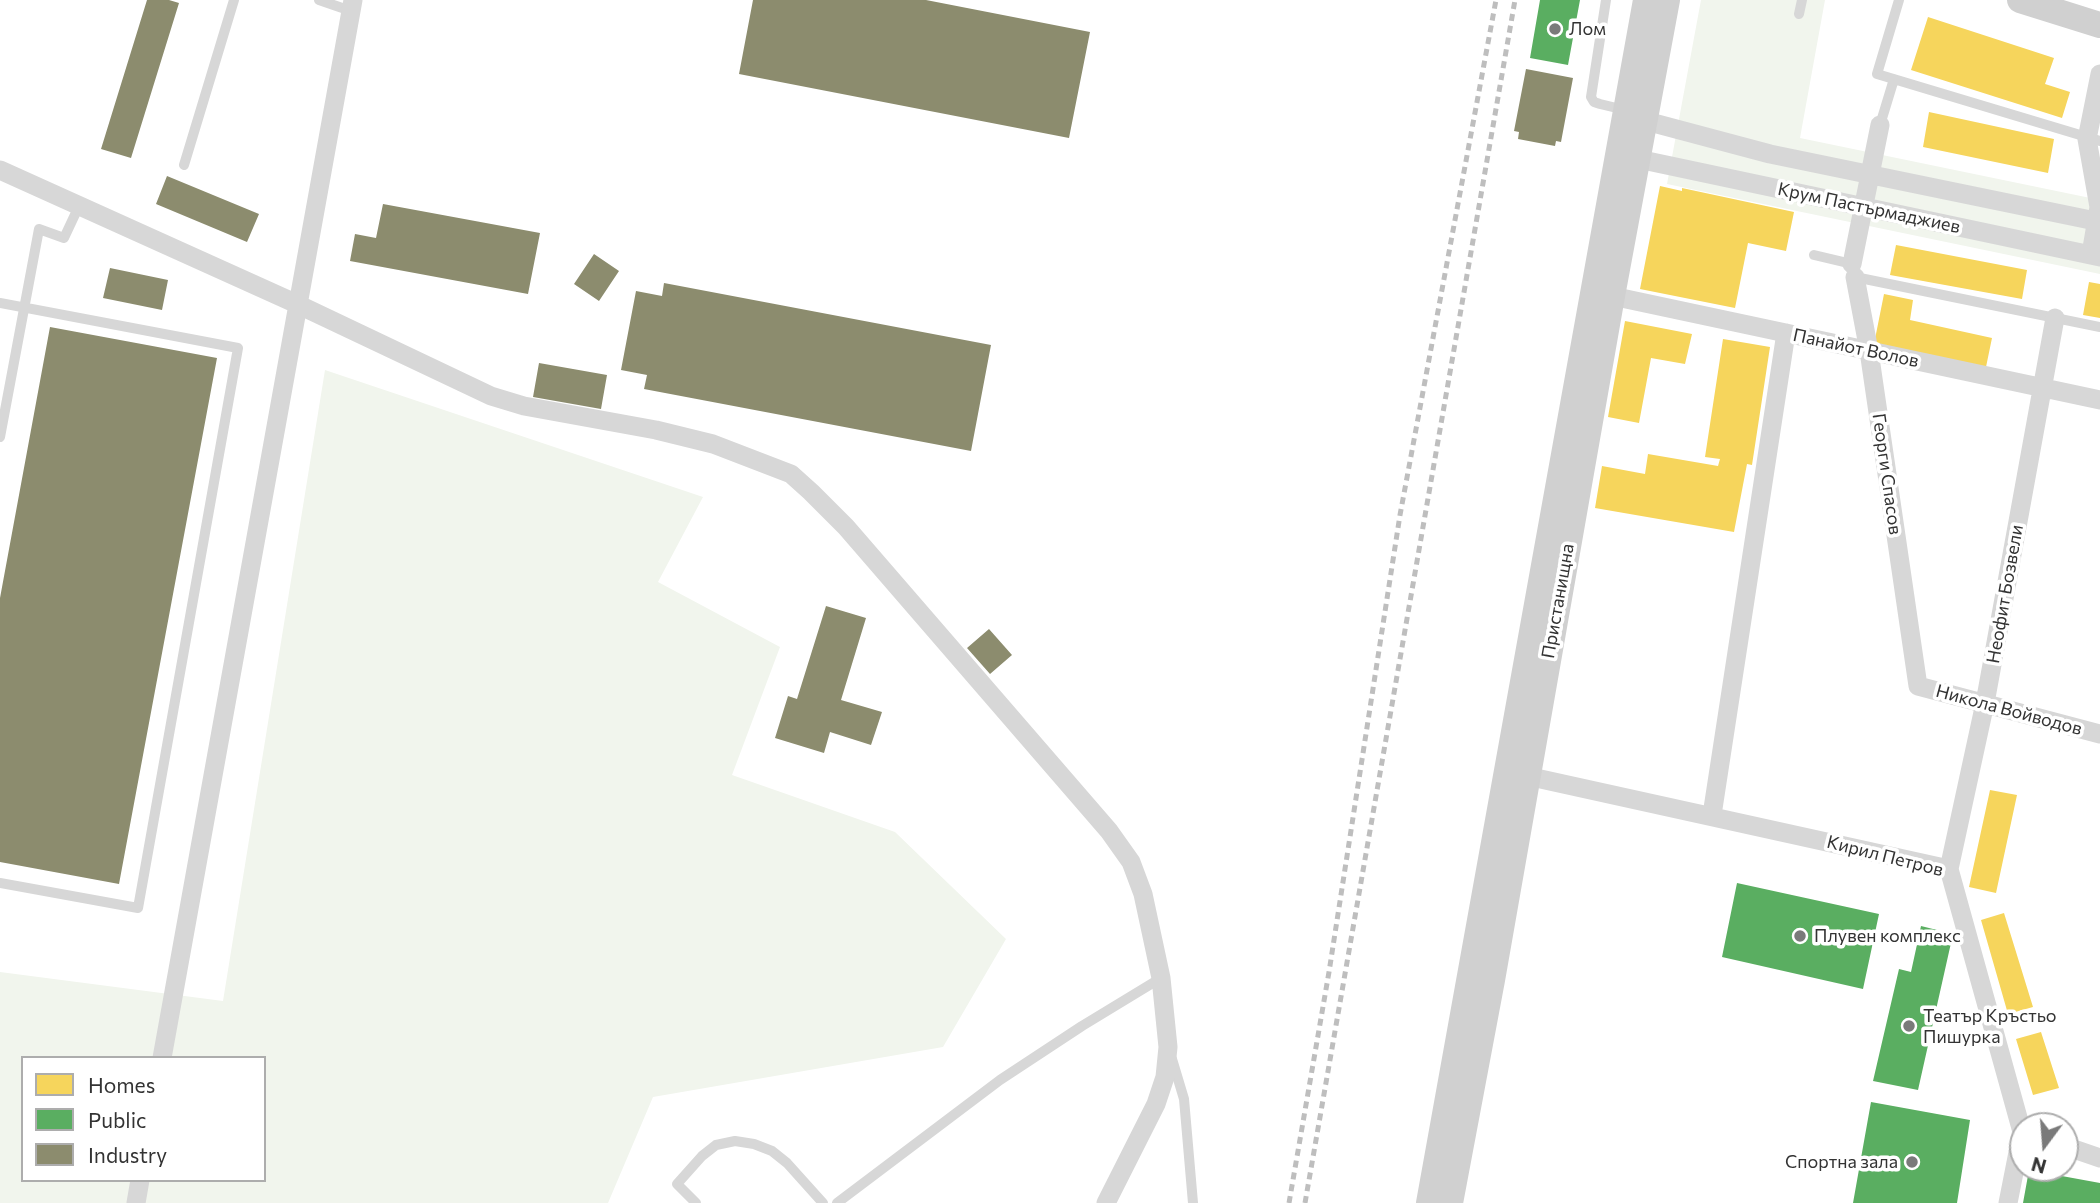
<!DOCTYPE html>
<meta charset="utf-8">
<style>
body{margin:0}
#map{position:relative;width:2100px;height:1203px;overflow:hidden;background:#fff;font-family:Commissioner,sans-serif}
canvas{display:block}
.legend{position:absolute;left:21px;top:1056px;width:245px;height:126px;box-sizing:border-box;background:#fff;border:2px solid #adadad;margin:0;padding:9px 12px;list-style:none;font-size:21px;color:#333}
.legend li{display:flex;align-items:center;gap:14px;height:35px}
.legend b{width:35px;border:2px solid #adadad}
.north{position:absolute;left:2009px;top:1112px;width:70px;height:70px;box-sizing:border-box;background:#fff;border:2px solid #adadad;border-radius:50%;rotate:196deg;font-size:19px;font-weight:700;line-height:28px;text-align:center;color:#333}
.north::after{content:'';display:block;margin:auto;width:24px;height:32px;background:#7a7a7a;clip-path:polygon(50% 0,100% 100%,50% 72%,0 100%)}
</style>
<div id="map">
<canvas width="2100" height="1203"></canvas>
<ul class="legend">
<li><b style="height:19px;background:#f6d55c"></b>Homes</li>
<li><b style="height:19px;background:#5aae61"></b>Public</li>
<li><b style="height:19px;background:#8c8c6e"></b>Industry</li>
</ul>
<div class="north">N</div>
</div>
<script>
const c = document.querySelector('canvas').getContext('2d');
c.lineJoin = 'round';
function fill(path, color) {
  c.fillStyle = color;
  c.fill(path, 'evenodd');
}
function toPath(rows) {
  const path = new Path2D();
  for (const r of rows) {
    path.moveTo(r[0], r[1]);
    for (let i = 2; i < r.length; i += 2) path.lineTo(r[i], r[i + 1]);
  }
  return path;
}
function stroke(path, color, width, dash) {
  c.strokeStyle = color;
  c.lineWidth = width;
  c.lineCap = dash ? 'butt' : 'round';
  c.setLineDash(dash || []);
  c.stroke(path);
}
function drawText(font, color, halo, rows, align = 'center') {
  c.font = font + ' Commissioner,sans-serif';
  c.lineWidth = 7;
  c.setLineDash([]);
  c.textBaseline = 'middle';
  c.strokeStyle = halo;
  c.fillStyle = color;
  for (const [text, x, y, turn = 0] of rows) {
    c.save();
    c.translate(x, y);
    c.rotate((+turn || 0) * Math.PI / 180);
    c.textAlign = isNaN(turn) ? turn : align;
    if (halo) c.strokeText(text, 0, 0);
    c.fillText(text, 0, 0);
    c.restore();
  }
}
fill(toPath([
 [1701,0,1825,0,1800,138,2100,200,2100,274,1667,184],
 [325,370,703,497,658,582,780,647,732,775,895,832,1006,939,943,1047,653,1097,608,1203,0,1203,0,972,223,1001],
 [23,1058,264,1058,264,1180,23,1180]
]), '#f1f5ed');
fill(toPath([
 [1928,17,2054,58,2045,84,2070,92,2062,118,1911,70],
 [1929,112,2054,139,2048,173,1923,147],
 [1660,186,1682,191,1682,188,1794,212,1786,251,1748,243,1735,308,1640,289],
 [1896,245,2027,270,2022,299,1890,275],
 [2089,282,2100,284,2100,318,2083,315],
 [1884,294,1913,300,1910,320,1992,338,1986,367,1874,344],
 [1625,321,1692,334,1685,364,1651,358,1639,423,1608,417],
 [1723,339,1770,347,1752,465,1747,464,1734,532,1595,508,1602,466,1645,474,1648,454,1718,466,1720,459,1705,457],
 [1990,790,2017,795,1996,893,1969,887],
 [2004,913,2033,1007,2008,1014,1981,920],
 [2041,1032,2059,1088,2033,1095,2016,1039]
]), '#f6d55c');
fill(toPath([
 [1540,0,1580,0,1568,65,1530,58],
 [1737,883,1879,914,1863,989,1722,957],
 [1921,926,1953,934,1918,1090,1873,1081,1899,969,1911,972],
 [1871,1102,1970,1120,1957,1203,1853,1203],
 [2029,1170,2100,1183,2100,1203,2023,1203]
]), '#5aae61');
fill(toPath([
 [147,0,169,0,179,3,131,158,101,149],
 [753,0,926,0,1090,32,1069,138,739,74],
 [1526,69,1573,78,1561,142,1556,141,1555,146,1518,139,1519,132,1514,131],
 [167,176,259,214,247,242,156,204],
 [383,204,540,233,528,294,350,261,355,234,376,238],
 [594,254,619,271,599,301,574,284],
 [110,268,168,280,162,310,103,298],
 [664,283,991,345,971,451,644,389,647,375,621,370,636,291,662,296],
 [50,327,217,358,119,884,0,862,0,598],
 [539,363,607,375,601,409,533,397],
 [826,606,866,618,841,700,882,712,871,745,830,732,824,753,775,738,788,696,797,699],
 [989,629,1012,655,990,674,967,648]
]), '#8c8c6e');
stroke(toPath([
 [319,0,351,11],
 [1606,0,1591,97,1594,102,1600,104,1625,110],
 [1899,0,1877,74,2100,141],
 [1799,14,1802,0],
 [1880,125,1894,79],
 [184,165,234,0],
 [1814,255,1852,264,1855,277,2100,327],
 [0,303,238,348,138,908,0,883],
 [0,437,39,229,64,238,79,206],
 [1172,1059,1184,1099,1193,1203],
 [696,1203,677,1184,702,1156,716,1145,735,1141,754,1144,772,1151,787,1163,823,1203],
 [837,1203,1000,1080,1082,1026,1161,978]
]), '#d7d7d7', 10);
stroke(toPath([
 [1646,121,1770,154,2100,222],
 [1638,159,2100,257],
 [0,170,297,304,491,396,524,406,656,430,713,444,791,474,811,492,846,527,1109,831,1131,862,1143,894,1161,978,1168,1047,1165,1077,1156,1104,1106,1203],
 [2091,254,2099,207,2087,139,2100,74],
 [1852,264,1880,125],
 [1855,277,1869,351,1918,686,2100,734],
 [1612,296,2100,400],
 [1527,776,1949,869,2022,1132,2008,1203],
 [1712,815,1786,333],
 [1949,869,1985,703,2055,318],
 [162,1058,353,0],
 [2065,1146,2100,1158],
 [136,1203,140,1180]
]), '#d7d7d7', 19);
stroke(toPath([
 [2020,0,2100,25],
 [1429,1203,1646,0],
 [1450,1203,1492,980,1612,296,1667,0]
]), '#d0d0d0', 26);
stroke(toPath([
 [1289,1203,1329,972,1400,515,1496,0],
 [1305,1203,1515,0]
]), '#bebebe', 5, [7, 5]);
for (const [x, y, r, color] of [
 [1555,29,7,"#7a7a7a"],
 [1800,936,7,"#7a7a7a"],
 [1909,1026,7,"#7a7a7a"],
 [1912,1162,7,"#7a7a7a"]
]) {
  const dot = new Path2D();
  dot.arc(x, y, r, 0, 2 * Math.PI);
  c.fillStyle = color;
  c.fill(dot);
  stroke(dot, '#fff', 2.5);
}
drawText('18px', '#333', '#fff', [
 ["Лом",1569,29],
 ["Плувен комплекс",1814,936],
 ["Театър Кръстьо",1923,1016],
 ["Пишурка",1923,1037],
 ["Спортна зала",1898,1162,"right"]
], 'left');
drawText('18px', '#333', '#fff', [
 ["Крум Пастърмаджиев",1869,208,12],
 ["Панайот Волов",1856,348,12],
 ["Георги Спасов",1887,474,82],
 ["Неофит Бозвели",2005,594,-80],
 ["Пристанищна",1558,601,-80],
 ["Никола Войводов",2009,710,15],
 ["Кирил Петров",1885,856,14]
]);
</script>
